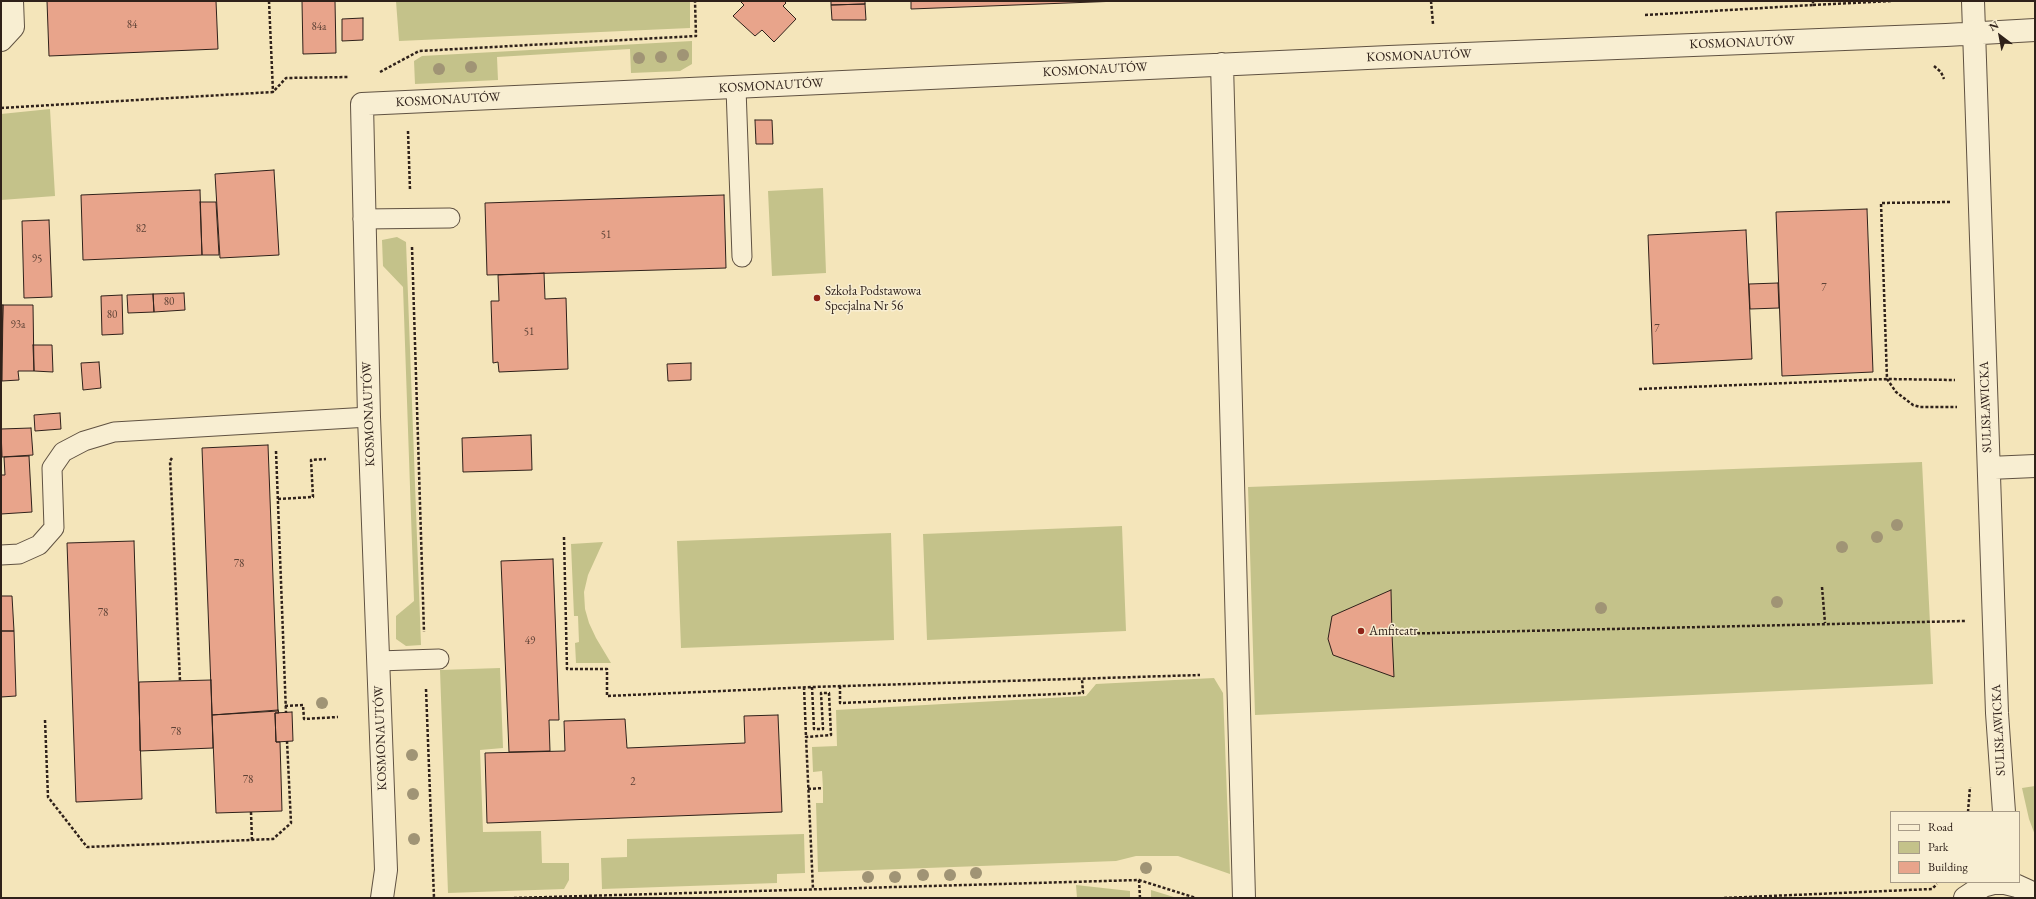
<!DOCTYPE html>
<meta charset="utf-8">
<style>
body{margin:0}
#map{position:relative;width:2036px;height:899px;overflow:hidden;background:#f4e5ba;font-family:"EB Garamond",serif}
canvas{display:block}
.frame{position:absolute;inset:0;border:2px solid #2f211a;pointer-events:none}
.legend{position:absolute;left:1890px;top:811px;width:130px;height:72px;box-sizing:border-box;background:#f8eed2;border:1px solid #a89c88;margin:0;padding:5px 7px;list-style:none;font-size:12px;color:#2f211a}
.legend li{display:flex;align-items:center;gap:8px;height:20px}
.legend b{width:20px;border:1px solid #a89c88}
.north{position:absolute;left:1980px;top:16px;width:40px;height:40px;-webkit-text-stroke:3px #f8eed2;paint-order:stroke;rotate:328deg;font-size:11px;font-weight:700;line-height:16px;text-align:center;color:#2f211a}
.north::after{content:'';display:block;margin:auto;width:14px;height:18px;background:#2f211a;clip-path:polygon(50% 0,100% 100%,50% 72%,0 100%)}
</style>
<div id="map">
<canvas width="2036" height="899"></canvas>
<div class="frame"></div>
<ul class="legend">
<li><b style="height:5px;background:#f8eed2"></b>Road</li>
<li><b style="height:11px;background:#c4c28a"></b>Park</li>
<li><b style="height:11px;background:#e8a48b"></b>Building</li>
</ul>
<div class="north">N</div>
</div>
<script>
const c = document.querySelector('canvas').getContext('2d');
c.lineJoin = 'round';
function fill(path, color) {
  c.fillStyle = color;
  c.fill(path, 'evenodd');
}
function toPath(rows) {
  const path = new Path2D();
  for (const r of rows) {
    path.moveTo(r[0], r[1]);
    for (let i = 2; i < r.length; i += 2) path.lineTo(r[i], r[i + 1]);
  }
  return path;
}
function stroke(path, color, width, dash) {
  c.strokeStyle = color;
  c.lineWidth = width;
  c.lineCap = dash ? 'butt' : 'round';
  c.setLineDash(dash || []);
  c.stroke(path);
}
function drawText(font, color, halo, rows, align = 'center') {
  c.font = font + ' "EB Garamond",serif';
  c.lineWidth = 3;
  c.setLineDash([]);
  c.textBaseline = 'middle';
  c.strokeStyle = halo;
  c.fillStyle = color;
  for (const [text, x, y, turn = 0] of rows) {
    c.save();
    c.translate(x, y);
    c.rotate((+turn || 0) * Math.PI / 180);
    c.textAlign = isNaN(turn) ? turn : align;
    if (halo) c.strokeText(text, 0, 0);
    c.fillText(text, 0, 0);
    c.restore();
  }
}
fill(toPath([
 [396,1,690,1,690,28,399,41],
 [692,41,692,64,680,71,631,73,630,49,497,57,498,80,415,84,414,61,422,56],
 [50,109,55,196,1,200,1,114],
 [823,188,826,273,772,276,768,191],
 [397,237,406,242,421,645,406,646,396,639,396,616,414,601,403,287,383,266,382,240],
 [1922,462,1933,684,1255,715,1248,487],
 [1122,526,1126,631,927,640,923,534],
 [891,533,894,640,681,648,677,541],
 [603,542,588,575,584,592,585,609,589,623,596,638,611,663,576,663,575,643,579,642,578,616,574,616,571,544],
 [500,668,503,748,480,750,483,832,541,831,542,863,569,863,569,880,564,889,448,893,440,670],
 [1214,678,1223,693,1230,874,1178,856,1136,856,1116,861,818,872,816,803,823,803,823,788,822,771,813,772,812,747,837,746,836,710,1086,696,1096,684],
 [2035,786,2035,835,2029,819,2022,788],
 [804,834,805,873,777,874,777,883,602,889,601,858,627,857,627,839],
 [1076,885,1130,891,1130,898,1077,898],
 [1151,890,1177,898,1151,898]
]), '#c4c28a');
const building = toPath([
 [47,1,216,1,218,49,49,56,47,1],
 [302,1,335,1,336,53,303,54,302,1],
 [740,1,784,1,786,3,783,6,796,19,774,42,762,30,755,36,733,16,744,5,740,1],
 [831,1,865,1,865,4,831,5,831,1],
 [911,1,1119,1,911,9,911,1],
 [865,4,866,20,832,20,831,5,865,4],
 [363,18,363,40,342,41,342,19,363,18],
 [755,120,772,120,773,144,756,144,755,120],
 [274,170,279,255,220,258,215,174,274,170],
 [200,190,202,255,83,260,81,195,200,190],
 [724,195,726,268,487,275,485,203,724,195],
 [200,202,216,202,219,255,202,255,200,202],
 [1867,209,1873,372,1782,376,1776,212,1867,209],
 [49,220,52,297,24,298,22,221,49,220],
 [1746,230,1752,359,1653,364,1648,235,1746,230],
 [544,273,545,299,566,298,568,369,499,372,498,362,493,363,491,301,499,301,498,275,544,273],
 [1778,283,1779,308,1750,309,1749,284,1778,283],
 [184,293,185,310,154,312,153,294,184,293],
 [153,294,154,312,128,313,127,295,153,294],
 [122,295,123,334,102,335,101,296,122,295],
 [1,305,3,305,1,372,1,305],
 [3,305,33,305,34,371,18,371,19,380,2,381,3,305],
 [33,345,52,345,53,372,34,371,33,345],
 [99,362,101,388,83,390,81,363,99,362],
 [691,363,691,380,668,381,667,364,691,363],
 [60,413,61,429,35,431,34,415,60,413],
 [31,428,33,455,2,457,1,429,31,428],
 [531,435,532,470,463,472,462,438,531,435],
 [268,445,278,711,212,715,202,448,268,445],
 [29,456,32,512,1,514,1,475,5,475,4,457,29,456],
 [134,541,142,799,76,802,67,543,134,541],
 [553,559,559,720,549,720,550,751,509,752,501,561,553,559],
 [1391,590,1392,634,1394,677,1333,655,1328,639,1332,616,1391,590],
 [1,596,12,596,14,631,1,631,1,596],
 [1,631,14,631,16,696,1,697,1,631],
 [211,680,213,748,140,751,139,682,211,680],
 [278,710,279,713,275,713,276,742,280,742,282,811,216,813,212,715,278,710],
 [292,712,293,741,276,742,275,713,292,712],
 [778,715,782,812,487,823,485,753,565,751,564,721,625,719,627,748,745,743,744,716,778,715]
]);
fill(building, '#e8a48b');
stroke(building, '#2f211a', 1);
const lane = toPath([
 [736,88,742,257],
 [363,219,450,218],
 [1,555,19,554,39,545,54,528,52,468,63,452,84,441,114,432,369,417],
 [378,661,439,659]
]);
const street = toPath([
 [1973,1,1997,713,2004,812],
 [1,40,13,27,12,1],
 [1222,64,1244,898],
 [1989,468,2035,466],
 [382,898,386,870,369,417,362,104,1389,57,1946,35,2035,30],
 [1965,898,1983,886,1994,883,2005,883,2017,886,2028,891,2035,897]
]);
stroke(lane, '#605242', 21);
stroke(street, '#605242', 24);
stroke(toPath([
 [269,1,273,92],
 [1431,1,1433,24],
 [1813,5,1891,1],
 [1645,15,1813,5,1813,1],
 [1934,66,1941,72,1944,79],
 [380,72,419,51,696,36,695,1],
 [1,108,273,92,286,78,348,77],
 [408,131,410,190],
 [1950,202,1881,203,1887,379,1896,392,1913,405,1920,407,1957,407],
 [412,247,424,632],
 [1639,389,1887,379,1955,380],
 [276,451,286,713],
 [172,458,170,461,180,681],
 [278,499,313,497,311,460,326,459],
 [564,537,567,669,607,669,607,696,812,687,1200,675],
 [1822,587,1825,623],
 [1392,634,1965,621],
 [840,686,840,703,1083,693,1082,679],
 [804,687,806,737],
 [812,687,814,729,823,729,821,693,829,693,831,735,806,737,813,889],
 [426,689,434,898],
 [285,706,303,705,304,719,338,717],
 [45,720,48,797,87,847,273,839,291,823,287,741],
 [808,789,823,788],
 [251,812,252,841],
 [1968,812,1970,787],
 [1139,880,1140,898],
 [514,898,1139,880,1196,898],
 [1724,898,1932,889,1937,884]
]), '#2f211a', 2.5, [3, 2]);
stroke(lane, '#f8eed2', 19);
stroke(street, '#f8eed2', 22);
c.fillStyle = '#a09475';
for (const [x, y] of [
 [683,55],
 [661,57],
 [639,58],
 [471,67],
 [439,69],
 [1897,525],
 [1877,537],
 [1842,547],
 [1777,602],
 [1601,608],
 [322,703],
 [412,755],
 [413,794],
 [414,839],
 [1146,868],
 [976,873],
 [923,875],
 [950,875],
 [868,877],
 [895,877]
]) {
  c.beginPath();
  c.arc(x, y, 6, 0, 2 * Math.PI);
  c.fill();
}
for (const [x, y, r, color] of [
 [817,298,4,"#8f2418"],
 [1361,631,4,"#8f2418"]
]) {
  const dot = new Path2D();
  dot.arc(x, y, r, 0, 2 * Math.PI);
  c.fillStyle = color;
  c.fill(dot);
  stroke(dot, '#f8eed2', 1.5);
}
drawText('11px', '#5d4236', null, [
 ["84",132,25],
 ["84a",319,27],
 ["82",141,229],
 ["51",606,235],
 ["95",37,259],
 ["7",1824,288],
 ["80",169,302],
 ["80",112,315],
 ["93a",18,325],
 ["7",1657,329],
 ["51",529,332],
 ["78",239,564],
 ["78",103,613],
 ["49",530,641],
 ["78",176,732],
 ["78",248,780],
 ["2",633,782]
]);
drawText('13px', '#2f211a', '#f8eed2', [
 ["KOSMONAUTÓW",1742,43,-2],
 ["KOSMONAUTÓW",1419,56,-2],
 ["KOSMONAUTÓW",1095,70,-3],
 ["KOSMONAUTÓW",771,86,-3],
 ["KOSMONAUTÓW",448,100,-3],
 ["SULISŁAWICKA",1986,407,-92],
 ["KOSMONAUTÓW",369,414,-92],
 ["SULISŁAWICKA",1999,730,-93],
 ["KOSMONAUTÓW",381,738,-92]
]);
drawText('13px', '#2f211a', '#f8eed2', [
 ["Szkoła Podstawowa",825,291],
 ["Specjalna Nr 56",825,306],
 ["Amfiteatr",1369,631]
], 'left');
</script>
